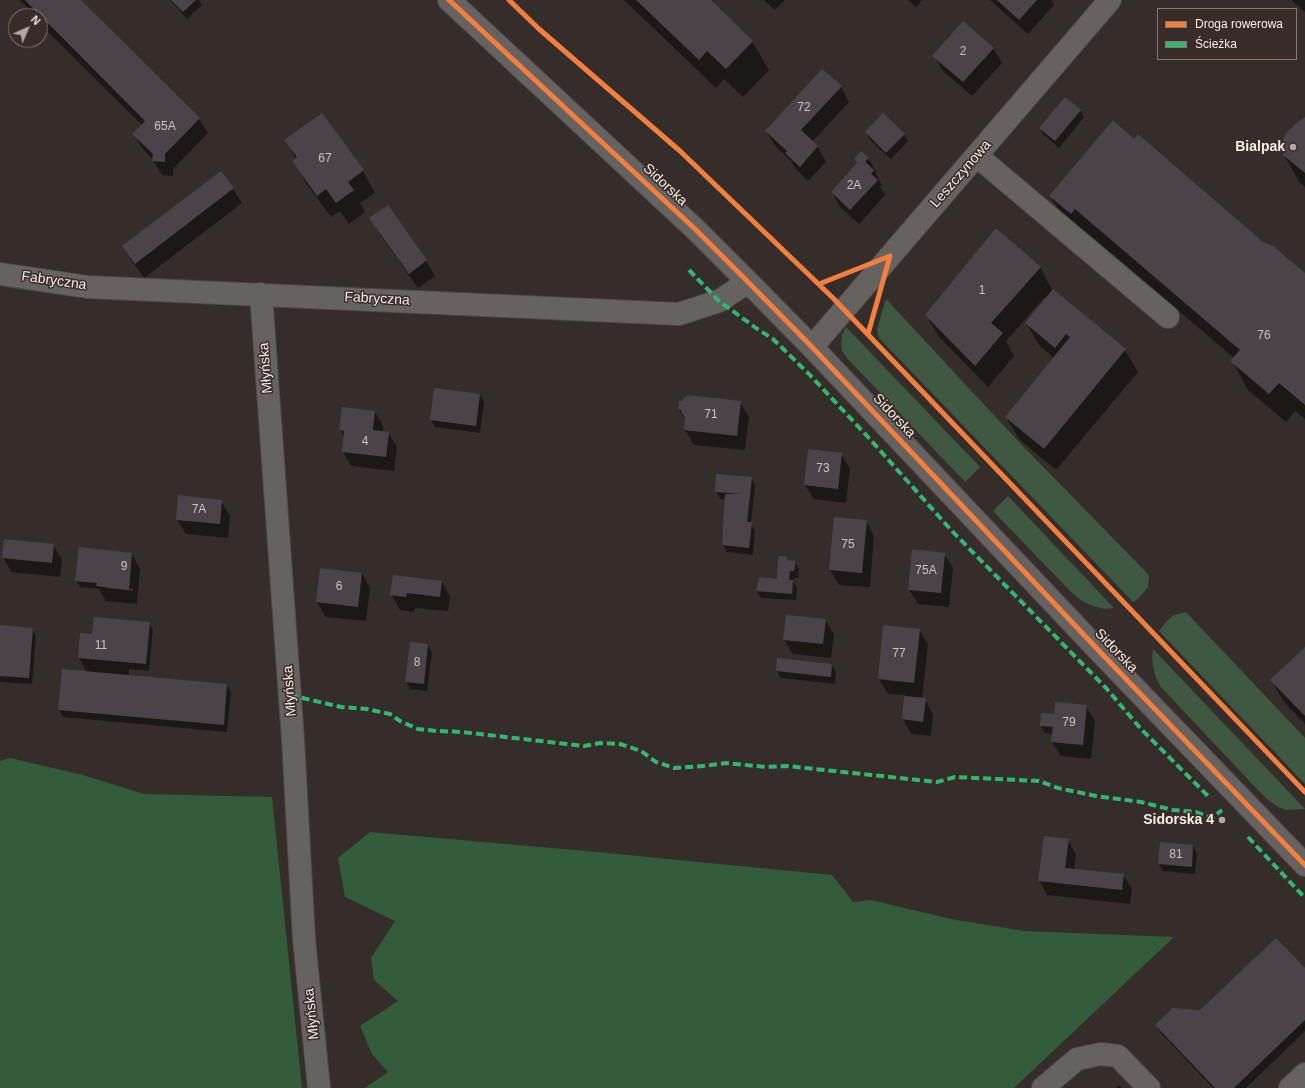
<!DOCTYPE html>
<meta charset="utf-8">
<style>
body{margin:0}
#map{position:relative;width:1305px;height:1088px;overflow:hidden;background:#352d2a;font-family:Arial,sans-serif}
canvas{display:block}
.legend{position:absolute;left:1157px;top:8px;width:140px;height:52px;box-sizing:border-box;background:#392b25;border:1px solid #857973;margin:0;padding:5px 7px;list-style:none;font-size:12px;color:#f7ede9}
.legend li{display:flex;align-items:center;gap:8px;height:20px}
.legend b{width:20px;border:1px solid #857973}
.north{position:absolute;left:8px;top:8px;width:40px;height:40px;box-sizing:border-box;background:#392b25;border:1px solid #857973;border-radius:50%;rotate:45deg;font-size:11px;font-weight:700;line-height:16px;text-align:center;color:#f7ede9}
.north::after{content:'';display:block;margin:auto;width:14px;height:18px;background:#b3aaa6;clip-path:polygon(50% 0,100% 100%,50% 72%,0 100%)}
</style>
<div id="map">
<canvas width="1305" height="1088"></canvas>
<ul class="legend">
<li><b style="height:5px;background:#f27e40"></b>Droga rowerowa</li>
<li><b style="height:5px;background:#33b770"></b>Ścieżka</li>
</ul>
<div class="north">N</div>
</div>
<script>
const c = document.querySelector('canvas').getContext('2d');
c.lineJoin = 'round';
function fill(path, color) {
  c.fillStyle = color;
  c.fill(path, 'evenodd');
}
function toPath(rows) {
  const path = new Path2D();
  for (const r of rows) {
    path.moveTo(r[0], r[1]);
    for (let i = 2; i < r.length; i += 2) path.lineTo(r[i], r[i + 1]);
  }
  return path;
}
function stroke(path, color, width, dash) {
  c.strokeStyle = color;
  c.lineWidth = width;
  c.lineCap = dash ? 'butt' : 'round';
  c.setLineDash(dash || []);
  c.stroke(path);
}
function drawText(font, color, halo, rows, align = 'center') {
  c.font = font + ' Arial,sans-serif';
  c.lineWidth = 3;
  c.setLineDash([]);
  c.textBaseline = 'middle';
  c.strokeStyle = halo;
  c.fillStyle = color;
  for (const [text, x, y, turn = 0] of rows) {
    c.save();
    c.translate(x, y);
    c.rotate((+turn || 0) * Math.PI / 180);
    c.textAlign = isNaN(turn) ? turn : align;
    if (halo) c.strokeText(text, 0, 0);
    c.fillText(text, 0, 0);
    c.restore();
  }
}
fill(toPath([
 [886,299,1018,441,1147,573,1149,576,1148,587,1138,599,1133,602,879,338,877,329],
 [846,327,980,467,965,482,847,358,842,351,841,344,842,335],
 [1008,496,1114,608,1105,609,1093,606,1082,601,1071,592,993,511],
 [1186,612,1305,738,1305,784,1159,631,1166,622,1174,615],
 [1153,649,1305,809,1286,810,1278,807,1268,800,1256,788,1161,687,1156,678,1153,666,1152,657]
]), '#3f5842');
fill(toPath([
 [10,758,83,775,144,794,272,797,302,1088,0,1088,0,761],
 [370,832,586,851,832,875,853,902,871,900,951,919,1024,931,1174,937,1014,1088,365,1088,388,1072,372,1054,360,1026,398,1001,374,980,371,958,395,921,345,897,338,858]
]), '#325c3a');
fill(toPath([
 [19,0,80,0,199,119,208,133,173,169,173,176,162,175,153,160,142,148,134,134,142,125,40,24,40,16,32,16,26,6],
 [170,0,199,0,202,5,187,19],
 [624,0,709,0,752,41,769,70,743,97,724,79,716,88],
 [764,0,785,0,775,10],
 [908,0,922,0,916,7],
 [990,0,1051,0,1054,5,1028,34],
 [1292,0,1305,0,1305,12,1292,1],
 [993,48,1002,63,972,96,942,70,934,56],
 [841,87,849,102,812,142,818,147,826,162,808,181,795,168,790,160,775,146,766,131],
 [1080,110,1084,117,1059,148,1044,135,1040,128],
 [322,114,363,171,375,193,360,203,365,212,349,224,340,211,331,217,306,183,294,161,296,159,286,140],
 [1305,118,1305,187,1300,183,1284,155,1285,153,1282,149],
 [866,132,904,134,908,141,891,159,870,140],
 [1135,140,1262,243,1305,274,1305,419,1295,411,1286,422,1248,390,1232,361,1234,358,1092,237,1088,242,1067,224,1050,196],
 [868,158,877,173,876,174,882,185,880,187,885,195,859,224,840,207,832,192,857,164,855,160],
 [221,173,233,189,242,203,144,278,132,261,124,247],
 [388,207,426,261,435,276,418,288,379,233,371,219],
 [1040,267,1052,290,1125,350,1138,372,1056,470,1019,439,1006,417,1054,358,1039,345,1026,323,1046,299,1044,298,1006,341,1014,356,988,387,939,337,926,315],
 [480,395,484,402,480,433,435,427,431,420],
 [740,402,749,417,745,450,694,445,685,430,686,421,679,409],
 [375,412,383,426,383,432,388,433,397,447,394,471,351,466,343,452,344,437,340,430],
 [841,454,850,468,846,503,814,499,805,485],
 [751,478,755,485,751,524,755,530,753,555,727,552,723,545,726,499,720,499,716,491],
 [221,501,230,516,228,538,186,534,177,520],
 [866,521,874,536,870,587,839,585,830,570],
 [53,545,62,560,60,577,11,572,3,557],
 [132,554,140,569,137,604,106,601,99,589,80,587,76,580],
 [106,586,134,589,133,591,106,588],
 [944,554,953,568,949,607,918,604,909,590],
 [786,558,788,561,795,562,799,569,798,578,794,578,793,582,797,588,796,600,761,598,757,591,778,580],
 [362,573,370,588,366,621,326,617,317,602],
 [442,582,450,596,448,611,415,608,414,612,400,610,392,595],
 [825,620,834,634,831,658,793,654,784,640],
 [149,623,153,630,149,671,129,669,129,676,227,685,231,692,227,732,63,717,59,710,87,672,79,658,93,635],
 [0,626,32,629,36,636,32,684,0,682],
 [919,630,928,644,922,699,925,699,933,714,931,736,911,734,903,719,905,695,888,694,879,679],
 [428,645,432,652,427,691,410,689,406,681],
 [1305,648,1305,724,1284,702,1271,680],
 [778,659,832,665,836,672,835,684,781,678,777,671],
 [1086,706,1095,721,1091,759,1061,756,1052,742,1053,734,1045,733,1041,726,1042,714,1053,715],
 [1068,840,1076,855,1074,870,1123,875,1132,889,1130,904,1047,895,1039,880],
 [1193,846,1197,853,1195,874,1163,871,1159,864],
 [1305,970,1305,1031,1246,1088,1213,1088,1160,1032,1156,1025,1200,1011],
 [1120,1085,1122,1088,1116,1088]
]), '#0007');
fill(toPath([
 [25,0,81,0,200,118,165,154,165,162,152,161,153,154,132,134,145,121],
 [171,0,196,0,183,12],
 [636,0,711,0,753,41,726,69,707,51,699,60],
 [997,0,1037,0,1019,20],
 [963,21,994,48,963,82,932,56],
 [822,69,842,86,801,130,818,146,800,167,785,153,787,151,765,131],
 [1065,97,1081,110,1055,141,1039,128],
 [322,113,364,170,348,182,354,190,336,203,326,189,317,196,292,161,297,157,284,140],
 [883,113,905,134,886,153,865,132],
 [1305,117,1305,173,1283,155,1284,152,1281,149,1284,137,1288,131,1295,124],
 [1113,120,1134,139,1138,134,1263,242,1273,246,1305,273,1305,405,1279,383,1269,394,1230,361,1240,350,1075,209,1071,214,1049,196],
 [861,151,869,158,865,162,874,170,871,174,878,180,850,210,831,192,857,163,854,159],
 [221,171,234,188,135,264,122,246],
 [388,205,427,260,409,274,369,218],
 [996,228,1041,267,991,323,1003,333,975,366,925,315],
 [1053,289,1126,349,1044,449,1005,417,1070,337,1066,334,1055,348,1025,323],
 [434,388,480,394,476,426,430,420],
 [688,395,741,401,737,436,684,430,685,418,682,413,681,410,678,409,679,401,682,401,683,399],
 [342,407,375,411,373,430,389,432,386,457,342,452,344,431,339,430],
 [808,449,842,453,838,489,804,485],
 [716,474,752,477,747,522,752,522,749,548,722,545,725,494,743,494,715,492],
 [178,495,222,500,220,524,176,520],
 [834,517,867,520,862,573,829,570],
 [4,539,54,544,52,563,2,558],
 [79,547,132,553,129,590,96,586,97,583,75,581],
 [912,549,945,553,941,593,908,590],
 [778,556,787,557,787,560,796,561,794,571,790,571,789,580,793,580,792,594,756,591,759,577,777,579],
 [320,568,362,573,358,607,316,602],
 [393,575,442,581,440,597,407,593,406,597,390,595],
 [786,615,826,619,823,644,783,640],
 [94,617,150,622,146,664,78,658,80,633,92,634],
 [0,625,33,628,29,678,0,676],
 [883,625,920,629,914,683,878,679],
 [410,642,428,644,424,684,405,682],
 [1305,647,1305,716,1270,680],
 [777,658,832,664,831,677,776,671],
 [62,669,227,684,224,725,58,710],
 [904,696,926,698,923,722,902,719],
 [1055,702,1087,705,1083,745,1051,742,1053,727,1040,726,1041,713,1054,714],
 [1044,836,1069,839,1065,868,1124,874,1122,890,1038,881],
 [1160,842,1193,845,1192,867,1158,864],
 [1276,938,1305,968,1305,1020,1234,1088,1215,1088,1155,1025,1173,1008,1200,1010]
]), '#4b434a');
const minor = toPath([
 [449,0,694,228,748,282,812,347,1102,654,1305,865],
 [977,156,1168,317],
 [0,274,88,287,679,314,719,301,748,282],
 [261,294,293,740,304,939,319,1088],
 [812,347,1110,0],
 [1043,1088,1077,1059,1101,1054,1118,1056,1149,1088],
 [1290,1088,1305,1074]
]);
stroke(minor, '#4f4946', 24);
stroke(minor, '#656260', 22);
stroke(toPath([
 [689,270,719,301,756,328,773,339,809,374,868,437,951,530,1106,688,1141,729,1208,796],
 [290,695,341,707,367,709,390,714,400,721,418,729,437,731,462,732,584,746,600,743,620,744,641,751,656,762,674,768,703,766,726,763,766,767,787,766,937,782,955,777,1039,781,1058,788,1096,796,1141,802,1173,810,1196,812,1212,818,1222,810],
 [1248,837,1305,898]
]), '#33b770', 4, [8, 4]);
stroke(toPath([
 [449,0,694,228,748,282,812,347,1102,654,1305,865],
 [509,0,539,29,680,151,833,298,1305,792],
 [819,284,890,256],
 [868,334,890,256]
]), '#f27e40', 5);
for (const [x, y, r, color] of [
 [1293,147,4,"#b3aaa6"],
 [1222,820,4,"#b3aaa6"]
]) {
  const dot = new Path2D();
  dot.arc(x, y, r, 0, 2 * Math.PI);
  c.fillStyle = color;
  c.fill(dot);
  stroke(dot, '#392b25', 1.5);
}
drawText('12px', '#ccc2c1', null, [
 ["2",963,52],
 ["72",804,108],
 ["65A",165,127],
 ["67",325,159],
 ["2A",854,186],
 ["1",982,291],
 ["76",1264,336],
 ["71",711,415],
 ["4",365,442],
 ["73",823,469],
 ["7A",199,510],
 ["75",848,545],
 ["9",124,567],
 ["75A",926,571],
 ["6",339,587],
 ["11",101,646],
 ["77",899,654],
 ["8",417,663],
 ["79",1069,723],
 ["81",1176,855]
]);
drawText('bold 14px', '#f7ede9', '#392b25', [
 ["Bialpak",1285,147],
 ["Sidorska 4",1214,820]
], 'right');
drawText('14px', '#f7ede9', '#392b25', [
 ["Leszczynowa",961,174,-49],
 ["Sidorska",665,185,43],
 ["Fabryczna",54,281,8],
 ["Fabryczna",377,299,3],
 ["Młyńska",266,368,-94],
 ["Sidorska",894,416,47],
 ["Sidorska",1116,651,46],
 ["Młyńska",290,691,-94],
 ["Młyńska",312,1014,-96]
]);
</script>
